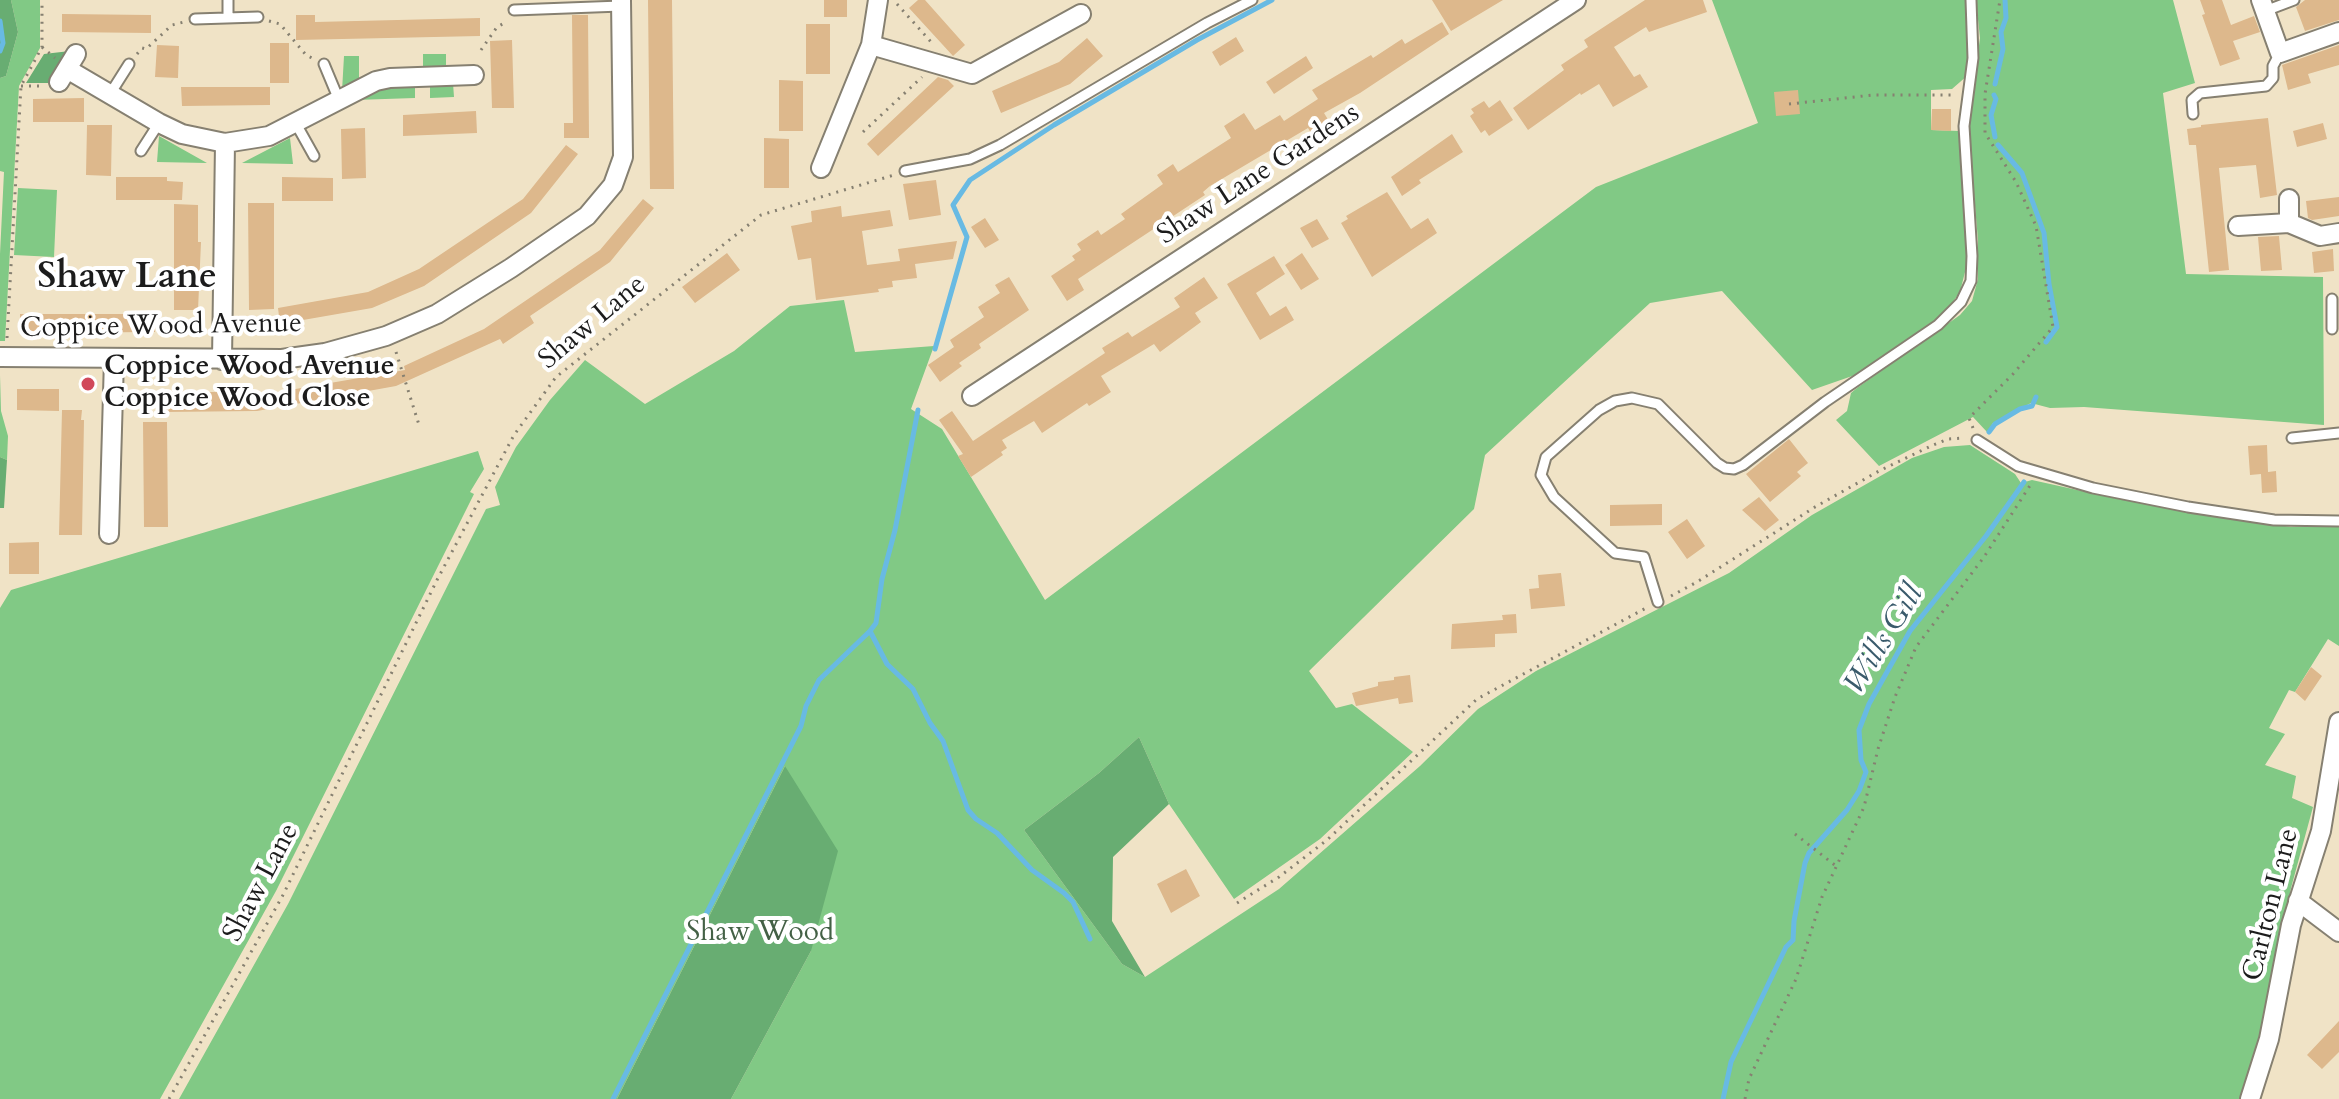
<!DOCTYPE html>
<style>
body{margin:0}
canvas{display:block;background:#f0e3c6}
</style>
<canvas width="2339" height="1099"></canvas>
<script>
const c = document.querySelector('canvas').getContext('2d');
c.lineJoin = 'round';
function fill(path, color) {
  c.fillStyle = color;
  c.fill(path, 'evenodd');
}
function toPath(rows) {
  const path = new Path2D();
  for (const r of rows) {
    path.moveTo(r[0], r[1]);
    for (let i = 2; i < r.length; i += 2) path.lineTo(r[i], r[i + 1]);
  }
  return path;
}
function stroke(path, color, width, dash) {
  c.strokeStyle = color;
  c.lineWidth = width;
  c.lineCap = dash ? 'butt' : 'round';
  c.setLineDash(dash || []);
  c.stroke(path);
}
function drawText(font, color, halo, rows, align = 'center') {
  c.font = font + ' Cardo,serif';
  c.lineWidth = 8;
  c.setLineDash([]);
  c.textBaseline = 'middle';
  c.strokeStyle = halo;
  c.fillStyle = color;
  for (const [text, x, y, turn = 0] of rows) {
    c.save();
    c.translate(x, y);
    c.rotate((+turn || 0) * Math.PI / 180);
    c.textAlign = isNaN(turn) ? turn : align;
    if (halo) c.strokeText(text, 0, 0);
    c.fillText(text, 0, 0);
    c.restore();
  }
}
fill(toPath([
 [11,0,40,0,40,48,19,86,5,341,0,341,0,254,4,172,0,171,0,78,6,76,18,32],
 [1712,0,1967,0,1968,75,1952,89,1931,90,1931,130,1959,131,1967,264,1960,292,1947,310,1927,329,1858,374,1812,390,1722,291,1650,303,1485,455,1474,509,1309,671,1336,708,1352,704,1413,752,1320,839,1234,899,1169,804,1139,737,1099,773,1024,830,1122,964,1145,977,1279,889,1420,766,1478,709,1536,671,1729,573,1812,515,1912,458,1944,447,1970,445,2015,474,2021,483,2032,480,2118,499,2291,527,2337,525,2339,526,2339,646,2328,639,2295,692,2289,690,2269,728,2285,734,2265,765,2296,776,2292,798,2313,807,2291,888,2263,1037,2242,1099,731,1099,811,951,785,766,617,1099,179,1099,288,904,486,509,500,505,495,487,516,447,550,400,585,360,645,404,734,351,790,306,844,300,855,352,934,346,911,409,942,429,1045,600,1596,187,1758,123],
 [1976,0,2173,0,2195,83,2163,93,2186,274,2323,277,2324,425,2084,407,2050,408,2031,403,1993,423,1987,432,1973,417,1879,466,1836,420,1847,411,1851,393,1857,388,1960,315,1972,301,1978,279,1978,240,1968,126,1980,38],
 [423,54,446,54,446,70,423,70],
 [344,56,359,56,359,82,342,91],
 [415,83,415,98,355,100,373,90],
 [430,83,453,83,454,97,430,98],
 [159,136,207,163,157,162],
 [290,138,293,164,242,163],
 [18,188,57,190,54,257,14,255],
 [0,375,1,411,8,436,7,460,0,457],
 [478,451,484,469,470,492,474,494,276,891,160,1099,0,1099,0,608,11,590]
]), '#81c985');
fill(toPath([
 [0,0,11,0,18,32,6,76,0,78],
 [70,51,51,83,26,83,44,54],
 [0,457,7,460,4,508,0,508],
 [1139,737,1169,804,1113,857,1112,921,1145,977,1122,964,1024,830,1099,773],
 [785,766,838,851,811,951,731,1099,617,1099]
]), '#68ad72');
stroke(toPath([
 [0,21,3,43,0,51],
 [1995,84,2003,49,2001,32,2006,18,2005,0],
 [1994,95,1996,99,1991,115,1995,137],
 [1998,145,2022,173,2044,233,2049,284,2057,327,2046,342],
 [935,349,967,237,953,205,970,180,1054,125,1197,40,1272,0],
 [918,410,895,530,882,579,876,623,870,631,887,664,913,689,930,723,943,741,968,810,976,819,997,833,1032,870,1064,893,1073,902,1090,939],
 [1989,432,1995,424,2020,409,2032,406,2036,397],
 [613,1099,801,726,806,706,819,680,870,631],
 [1723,1099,1731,1062,1786,947,1793,940,1794,921,1805,863,1809,853,1847,810,1859,791,1866,772,1861,760,1859,730,1869,704,1910,631,1986,536,2024,482]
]), '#68bae3', 5);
fill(toPath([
 [648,0,672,0,674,189,650,189],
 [824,0,847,0,847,17,824,17],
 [918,0,925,0,965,45,953,56,909,8],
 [1432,0,1503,0,1451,31],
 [1645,0,1703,0,1707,12,1649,32,1646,27,1614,47,1634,77,1640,74,1648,87,1613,107,1599,84,1581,95,1580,93,1528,130,1513,108,1564,70,1561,65,1588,47,1584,40],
 [2200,0,2222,0,2231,25,2254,16,2260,32,2233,41,2240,59,2220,66,2202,15,2205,14],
 [2305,0,2339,0,2339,20,2305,31,2296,7],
 [62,14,151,15,151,33,62,32],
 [296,15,315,15,315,22,480,18,480,36,296,40],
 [572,15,588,15,589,138,564,138,564,123,573,123],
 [1442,22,1449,34,1360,93,1324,113,1332,126,1314,138,1308,128,1210,186,1203,192,1205,195,1078,279,1084,290,1067,301,1051,276,1075,260,1072,256,1081,250,1077,244,1098,230,1101,235,1125,219,1121,214,1163,184,1157,175,1173,164,1178,172,1231,138,1224,126,1244,113,1255,130,1280,115,1284,121,1318,99,1312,90,1371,55,1373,58,1402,39,1405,44],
 [806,24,830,24,830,74,806,74],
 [1236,37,1244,51,1220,66,1212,52],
 [1087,38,1103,56,1070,84,1001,113,992,91,1059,62],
 [512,40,514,108,492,108,490,41],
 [270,43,289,43,289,83,270,83],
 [157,45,179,46,178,78,155,77],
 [2339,45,2339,65,2308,74,2311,83,2288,90,2282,65],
 [1306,56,1313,68,1274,94,1266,82],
 [938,77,948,80,954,86,878,156,867,144],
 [779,80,803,81,803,131,779,131],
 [181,87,270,87,270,105,182,106],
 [1798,90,1800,114,1776,116,1774,92],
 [84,98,84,122,33,122,33,99],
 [1500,100,1513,120,1489,136,1485,130,1481,133,1470,116,1474,113,1471,109,1484,101,1489,108],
 [1932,109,1951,109,1951,131,1931,130],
 [476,111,477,133,403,136,403,115],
 [2268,118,2277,195,2260,198,2256,165,2219,168,2229,270,2209,272,2196,145,2189,145,2187,129,2201,127,2201,125],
 [2323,123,2327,139,2297,147,2293,131],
 [87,125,112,125,111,176,86,175],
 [365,128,366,178,342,179,341,129],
 [1452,134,1463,152,1419,180,1421,183,1402,196,1391,177],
 [764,138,789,139,789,188,764,188],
 [566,145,578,154,531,213,424,286,372,308,280,324,278,308,368,292,419,269,523,199],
 [116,177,167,177,167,181,183,182,182,200,116,200],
 [282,177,333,178,333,201,282,201],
 [936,180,941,215,909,220,903,184],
 [1387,192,1411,229,1428,218,1437,233,1372,277,1341,223,1348,219,1346,216],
 [2339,197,2339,216,2312,220,2308,218,2306,201],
 [643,199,654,208,610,262,530,316,534,323,503,344,500,339,396,386,257,411,163,412,163,391,261,393,261,395,405,370,404,366,484,329,600,250],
 [248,203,274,203,274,309,249,310],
 [174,204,198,205,198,242,201,242,198,310,174,310],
 [841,206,842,217,890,210,893,226,862,231,867,265,900,261,898,249,957,241,953,259,915,264,917,278,892,281,893,287,878,289,879,292,816,300,811,258,798,260,791,226,812,222,811,211],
 [985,218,999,240,985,248,971,227],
 [1317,219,1329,239,1312,248,1300,228],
 [2279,236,2282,270,2261,271,2258,237],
 [2333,249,2334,271,2314,273,2312,252],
 [727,253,740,270,695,303,682,287],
 [1302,253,1319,279,1301,290,1285,265],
 [1274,256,1285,274,1256,293,1270,316,1286,306,1294,320,1260,340,1227,284],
 [1009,277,1029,310,979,344,981,348,959,363,962,366,940,382,928,365,954,347,950,340,984,317,978,307,1000,293,995,285],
 [1204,277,1218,298,1195,313,1201,322,1160,352,1154,344,1101,376,1111,392,1089,406,1087,403,1042,433,1034,421,1002,440,1007,448,1001,452,1003,455,971,477,958,456,963,454,939,420,952,411,973,441,1105,353,1102,348,1128,332,1132,337,1180,307,1174,298],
 [20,314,155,314,155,332,20,333],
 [17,389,59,389,59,411,17,410],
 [62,410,82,410,81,420,84,420,82,535,59,535],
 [143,422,167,422,168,527,144,527],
 [1789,439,1808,463,1797,472,1801,476,1770,502,1746,474],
 [2267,445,2268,472,2276,471,2277,492,2262,493,2261,474,2250,475,2248,446],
 [1759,497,1779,520,1765,531,1742,510],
 [1662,504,1662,525,1610,526,1610,505],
 [1687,519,1705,546,1687,559,1668,532],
 [39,542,39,574,9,574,9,543],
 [1561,573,1565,606,1531,609,1529,589,1539,588,1538,575],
 [1516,614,1517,633,1495,634,1495,647,1451,649,1452,624,1503,620,1502,615],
 [2311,667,2322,676,2305,701,2295,692],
 [1410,675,1413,702,1399,704,1398,698,1356,706,1352,693,1378,686,1378,682,1394,680,1394,677],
 [1186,869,1200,896,1171,913,1157,884],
 [2339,1021,2339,1052,2322,1069,2307,1055]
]), '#ddb88c');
const service = toPath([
 [228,0,228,18],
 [514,10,621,6],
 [2265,11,2294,0],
 [195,19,258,17],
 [324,64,339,100],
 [110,94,129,64],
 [2193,114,2192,100,2200,93,2266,86,2273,78,2273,66,2280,53],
 [295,122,314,156],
 [141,151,159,123],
 [905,171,970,159,1000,145,1207,23,1252,0],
 [2332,329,2332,299],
 [2292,438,2339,433],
 [1977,440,2018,466,2093,488,2188,507,2274,520,2339,521],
 [1658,602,1644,557,1615,553,1554,497,1541,475,1546,457,1599,410,1615,401,1632,398,1658,404,1717,463,1725,468,1734,469,1743,465,1825,402,1938,325,1961,302,1971,281,1972,256,1964,126,1973,58,1971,0]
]);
const minor = toPath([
 [2261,0,2280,53,2339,32],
 [871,45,972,74,1081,14],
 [67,69,159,123,182,134,225,143,269,136,376,81,390,78,474,75],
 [59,82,76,54],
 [821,168,871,45,878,0],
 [2289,199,2289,223],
 [2238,226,2289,223,2320,236,2339,233],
 [0,357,282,359,325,353,386,336,437,314,511,268,587,216,613,185,623,157,621,0],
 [222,360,225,143],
 [972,396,1576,0],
 [109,534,114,359],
 [2298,901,2339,932],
 [2250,1099,2269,1039,2291,925,2321,831,2339,722]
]);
stroke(service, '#868071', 13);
stroke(minor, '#868071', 22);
stroke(toPath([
 [897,4,932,43],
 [269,21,280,24,306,55,314,59],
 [42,47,55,58],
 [481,50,497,27,506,22],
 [137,54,142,48,146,49,172,25,184,22],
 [21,86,41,86],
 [1789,104,1873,95,1956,95],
 [863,132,922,77],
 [7,338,21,86,42,47,42,0],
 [396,352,420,428],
 [1973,428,1969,418,2013,374,2053,327,2036,226,2016,182,1985,133,1985,94,2000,0],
 [1671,596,1697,582,1815,507,1879,471,1933,445,1948,439,1965,438],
 [1795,834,1836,866],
 [1237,903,1279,877,1327,840,1477,699,1646,608],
 [169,1099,283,895,437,580,514,435,556,377,761,215,894,175],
 [1745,1099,1749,1079,1796,979,1822,897,1864,807,1878,749,1895,697,1916,647,1984,557,2031,484]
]), '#868071', 3, [2, 6]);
stroke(service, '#fff', 9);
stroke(minor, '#fff', 18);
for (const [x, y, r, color] of [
 [88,384,8,"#d1495b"]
]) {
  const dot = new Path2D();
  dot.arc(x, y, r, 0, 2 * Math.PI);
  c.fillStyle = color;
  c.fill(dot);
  stroke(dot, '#fff', 3);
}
drawText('28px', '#1c1c1c', '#fff', [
 ["Shaw Lane Gardens",1259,175,-33],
 ["Shaw Lane",593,323,-40],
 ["Coppice Wood Avenue",161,327,-1],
 ["Shaw Lane",262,883,-62],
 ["Carlton Lane",2272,905,-76]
]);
drawText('bold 28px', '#1c1c1c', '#fff', [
 ["Coppice Wood Avenue",104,368],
 ["Coppice Wood Close",104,400]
], 'left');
drawText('28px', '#446146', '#fff', [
 ["Shaw Wood",760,934]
]);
drawText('italic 30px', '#3a5b6c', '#fff', [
 ["Wills Gill",1885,640,-58]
]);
drawText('bold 36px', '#1c1c1c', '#fff', [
 ["Shaw Lane",127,279]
]);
</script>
